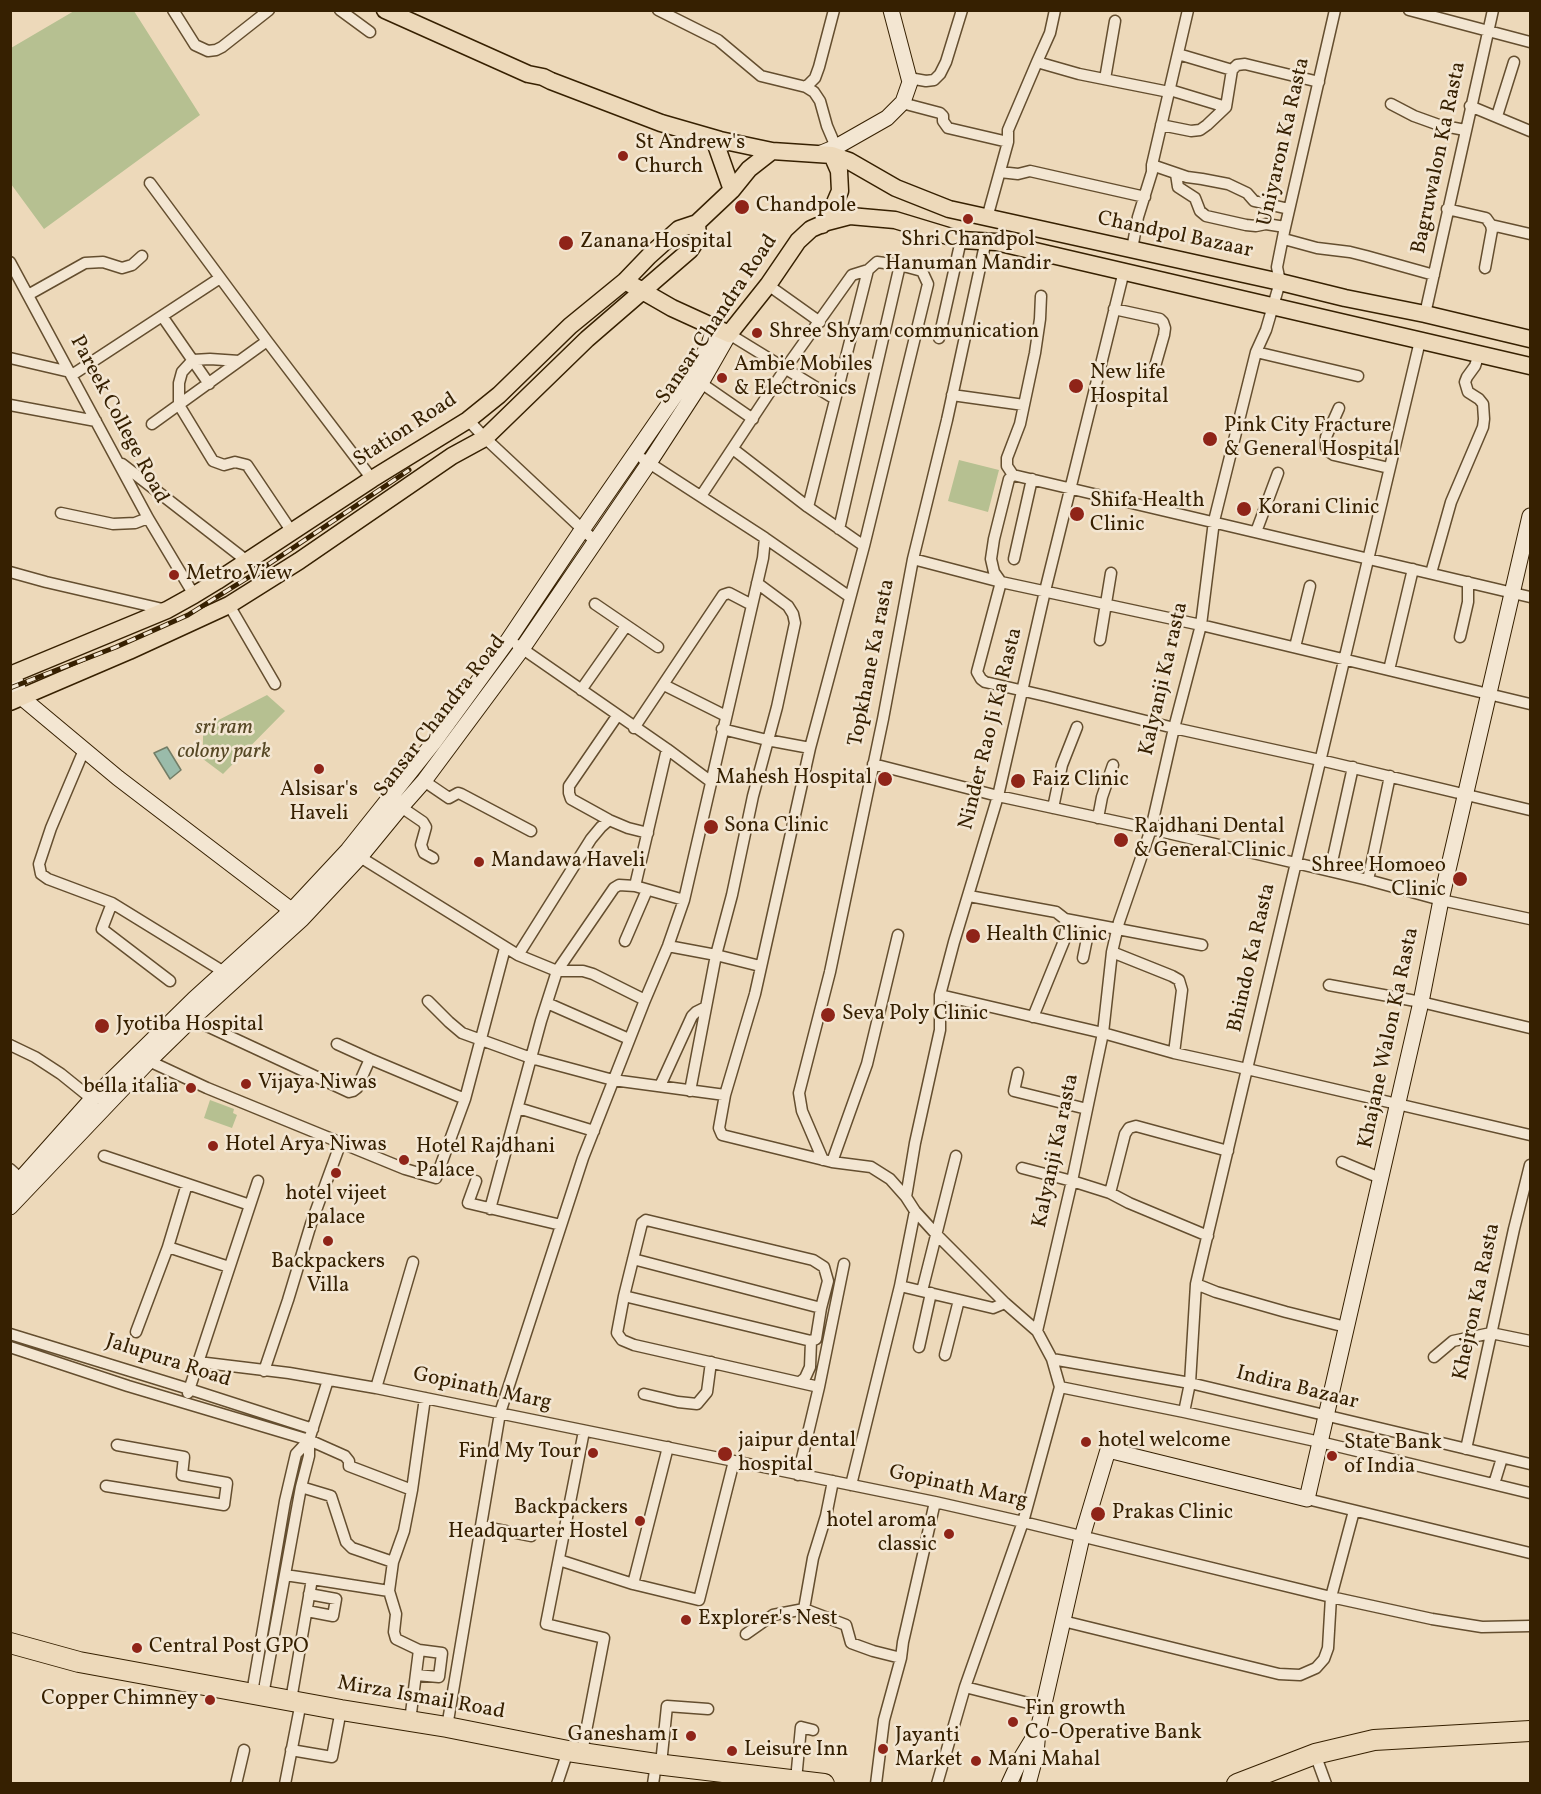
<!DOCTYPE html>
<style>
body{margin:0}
#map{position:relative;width:1541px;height:1794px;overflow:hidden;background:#edd9ba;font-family:Vollkorn,serif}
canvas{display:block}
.frame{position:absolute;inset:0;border:12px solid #362001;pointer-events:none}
</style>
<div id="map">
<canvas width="1541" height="1794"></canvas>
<div class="frame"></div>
</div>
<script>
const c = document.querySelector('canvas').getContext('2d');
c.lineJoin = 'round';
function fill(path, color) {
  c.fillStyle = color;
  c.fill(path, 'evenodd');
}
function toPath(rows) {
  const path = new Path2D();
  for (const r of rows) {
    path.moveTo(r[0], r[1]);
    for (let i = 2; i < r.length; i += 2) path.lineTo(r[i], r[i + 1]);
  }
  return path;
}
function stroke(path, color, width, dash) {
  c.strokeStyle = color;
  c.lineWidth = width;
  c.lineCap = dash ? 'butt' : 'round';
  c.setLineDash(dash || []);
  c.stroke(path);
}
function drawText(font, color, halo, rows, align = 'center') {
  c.font = font + ' Vollkorn,serif';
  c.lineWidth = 5;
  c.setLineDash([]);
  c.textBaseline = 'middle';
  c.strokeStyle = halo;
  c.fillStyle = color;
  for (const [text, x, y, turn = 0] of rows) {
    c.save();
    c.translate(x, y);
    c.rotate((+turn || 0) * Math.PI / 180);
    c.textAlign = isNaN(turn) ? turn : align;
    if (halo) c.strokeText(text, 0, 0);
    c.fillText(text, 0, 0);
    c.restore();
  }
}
fill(toPath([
 [74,11,134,11,200,115,44,229,11,184,11,48],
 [959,460,999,470,988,512,948,501],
 [267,695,285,711,223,774,203,759,203,728],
 [210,1100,234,1109,233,1113,237,1115,232,1128,204,1118]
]), '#b6c091');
const water = toPath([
 [167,747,181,770,170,779,154,753,167,747]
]);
fill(water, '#9abbaa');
stroke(water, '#727d66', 1.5);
const street = toPath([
 [173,10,195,45,208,51,216,50,222,47,269,10],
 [340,10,370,32],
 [658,10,718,40,761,76,806,87,814,92,820,101,827,126,836,147],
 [1409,10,1530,42],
 [1178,54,1232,70],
 [1037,62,1079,74,1169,92],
 [909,78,926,81,934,80,940,74,946,62,962,10],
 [1105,79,1115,21],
 [806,87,815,78,819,67,834,10],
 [1170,90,1226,107],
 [902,103,940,113,943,116,943,121,948,128,1008,142],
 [1391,104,1414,116,1439,125,1465,130],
 [1470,106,1530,131],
 [1497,116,1514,62],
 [1161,125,1191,131,1200,130,1207,125,1226,107,1232,70,1237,65,1245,64,1319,82],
 [1152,165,1187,177,1202,179,1228,184,1247,193,1254,201,1289,209],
 [1000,172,1018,174,1030,171,1145,197],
 [1176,174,1178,187,1195,198,1200,211,1206,216,1246,225,1256,226,1266,224,1285,227],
 [150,183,267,341,372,479],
 [1447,209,1486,218,1491,225,1492,230,1485,268],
 [987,218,1008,142,1008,130,1037,62,1050,33,1055,10],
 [1491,225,1530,234],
 [1284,239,1317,248,1350,252,1366,256,1434,275],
 [1132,249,1138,217,1152,172,1152,165,1188,10],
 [10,262,148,518,194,595],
 [768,285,820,322],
 [28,295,85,263,103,262,122,268,132,265,142,256],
 [1041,296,1040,319,1035,353,1024,405,1020,424,1007,458,1007,466,1013,475,1530,597],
 [1114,309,1160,319,1163,322,1165,328,1164,335,1154,370],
 [1425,314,1493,10],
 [162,316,209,384],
 [729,334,835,399],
 [939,338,961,240],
 [1256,352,1358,376],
 [10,358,70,372],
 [239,361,210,359,193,360,182,372,179,383,179,405,213,461,224,465,235,462,247,465,292,532],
 [72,375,220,278],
 [701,383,753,419],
 [952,395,1024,405],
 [10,405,96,421],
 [1339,408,1326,437,1326,447,1328,451,1334,455,1389,468],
 [468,420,485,438,595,541],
 [152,424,267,341],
 [733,449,808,507,864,546],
 [643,459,765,538,850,597],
 [122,464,247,561],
 [1013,475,1009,479,994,539,991,559,994,572,1001,582,977,672,981,679,985,682,1046,696,1174,728,1320,760,1530,810],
 [701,496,785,369,852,275,868,270,877,262,900,265,922,271,928,284,864,546,810,748,755,994,725,1095,719,1128,722,1135,832,1162,871,1167,890,1179,906,1197,915,1211,936,1234,1005,1303,1037,1331,1052,1359,1060,1387,1023,1522,965,1687,937,1784],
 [808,507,868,270],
 [61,513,113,524,135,523,148,518],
 [839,529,900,265],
 [1256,532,1278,473],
 [913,559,1001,582,1201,625,1530,704],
 [1014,559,1032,479],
 [10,572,46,582,167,610],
 [1431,573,1451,502,1483,427,1484,419,1483,404,1479,399,1468,392,1465,382,1467,377,1475,366,1479,354],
 [595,604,658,647],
 [229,605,275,684],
 [1460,637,1468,602,1468,582],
 [1100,640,1111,573],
 [517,645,667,749,710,781],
 [1295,647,1310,586],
 [1389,670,1413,569],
 [664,685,726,716],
 [581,690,626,626],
 [617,716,569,786,569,793,571,799,609,820,628,828,648,833],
 [634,728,723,595,729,593,752,605],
 [722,729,767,740,810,748],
 [84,750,51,828,39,864,41,874,48,879,112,903,224,972],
 [873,764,998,796,1151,829,1368,880,1441,900,1530,919],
 [424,781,449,798,458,793,461,794,531,831],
 [401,807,423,822,426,827,421,845,424,853,433,858],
 [1053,808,1062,765,1077,727],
 [1098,818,1102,797,1113,765],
 [360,857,518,955,557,971,583,971,593,974,645,1000],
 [1330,871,1353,767],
 [1368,880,1390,776],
 [635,886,667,749],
 [969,896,1056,912,1065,919,1202,945],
 [112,903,102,929,170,981],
 [625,941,647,890],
 [668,946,716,955,760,966],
 [1112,952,1172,976,1179,980,1182,990,1174,1053],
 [518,955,591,839,601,827,609,820],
 [1083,958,1090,924],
 [1329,985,1421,1002,1530,1028],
 [940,995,1103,1033,1174,1053,1247,1069,1530,1135],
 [428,1001,449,1022,462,1033,531,1058,613,1080,725,1095],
 [547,1003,629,1039],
 [1033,1017,1064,941,1066,930,1065,919],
 [192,1019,349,1092,353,1091,357,1088,370,1059],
 [337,1044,370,1059,465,1099],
 [10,1045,35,1057,61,1074,92,1099],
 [149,1061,207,1088,405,1169,436,1178,465,1099,505,948],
 [1018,1073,1014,1091,1087,1109],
 [660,1086,692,1016,696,1012,706,1007],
 [690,1091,716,955,732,895,753,796,777,707,795,623,793,614,788,606,757,583],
 [518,1108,594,1131],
 [104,1156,250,1205],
 [823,1160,802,1111,799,1093,830,972,883,719,913,559,947,420,986,240],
 [832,1162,867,1064,898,935],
 [1342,1162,1380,1178],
 [1022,1168,1072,1181,1110,1193,1129,1203,1208,1236],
 [10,1169,20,1178],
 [476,1181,468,1203,561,1225],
 [1110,1193,1125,1134,1129,1128,1136,1126,1228,1151],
 [906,1197,915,1143,940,1030,940,995,954,942,998,796,1045,591,1124,271],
 [490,1209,541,1021,557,971,614,888,619,885,635,886,684,900],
 [915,1211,900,1286,993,1308,1005,1303],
 [168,1247,187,1184],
 [633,1259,821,1308,828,1281,824,1267,813,1260,646,1220,642,1223,624,1296,617,1333,622,1340,634,1345,819,1387],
 [1196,1284,1216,1292,1286,1312,1346,1327],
 [922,1291,956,1156],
 [624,1296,811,1341,816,1339,821,1308],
 [1037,1331,1072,1181,1103,1033,1112,952,1119,922,1151,829,1174,728,1201,625,1214,521,1256,352,1266,330,1280,282,1277,267,1284,232,1335,10],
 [136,1332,168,1247,229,1267],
 [10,1334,189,1389,313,1429],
 [10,1347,128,1386,309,1440,345,1456,349,1461,349,1466,412,1490],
 [919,1347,931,1293],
 [945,1355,959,1300],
 [1434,1357,1453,1341,1491,1333,1530,1341],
 [1052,1359,1190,1383,1530,1464],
 [198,1362,289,1373,376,1388,935,1502,1023,1522,1331,1597,1432,1619,1482,1627,1530,1626],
 [264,1371,288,1300,311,1224,341,1142],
 [800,1382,805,1378,810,1367,811,1341],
 [1060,1387,1184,1412,1320,1442,1530,1493],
 [376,1388,413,1262],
 [188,1393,258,1181],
 [644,1394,678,1402,697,1404,707,1392,711,1362],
 [1184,1412,1190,1383,1196,1284,1199,1271,1420,341],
 [1466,1449,1514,1229,1530,1165],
 [798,1475,819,1387,844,1264],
 [833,1481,826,1516,813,1558,804,1609,846,1625,851,1643,873,1651,901,1658],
 [1494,1484,1502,1458],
 [851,1485,900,1286],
 [106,1486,224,1505,227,1483,182,1475,184,1457,117,1445],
 [301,1487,331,1496,346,1542,352,1548,393,1562],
 [1307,1499,1530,1553],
 [481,1526,531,1536],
 [559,1560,633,1584,699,1600,734,1461],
 [285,1575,312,1579,291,1700],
 [312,1579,389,1591],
 [633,1584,668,1447],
 [307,1611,333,1616,336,1599,309,1594],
 [1063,1621,1279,1674,1300,1675,1316,1668,1324,1659,1328,1648,1331,1597,1354,1511],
 [746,1634,773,1615,804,1609],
 [419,1650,396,1639,394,1632,396,1614,389,1591,393,1562,404,1531,412,1490,425,1398],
 [965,1687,1044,1707],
 [252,1693,285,1501,296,1454,309,1440],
 [263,1695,301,1487,309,1456,309,1440,328,1380],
 [410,1721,419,1650,442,1653,439,1677,416,1675],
 [447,1727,500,1413,583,1158,645,1000,668,946,684,900,763,558,765,538],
 [291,1750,332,1757,341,1710],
 [582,1752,604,1638,546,1624,584,1431],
 [1315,1754,1326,1784],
 [661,1764,667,1706,708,1709],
 [796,1780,801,1727,813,1730],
 [236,1784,244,1750],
 [285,1784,301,1702],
 [557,1784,568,1751],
 [653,1784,656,1764],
 [876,1784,884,1720,901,1658,903,1642,935,1502]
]);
const secondary = toPath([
 [819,154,836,147,887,118,903,102,910,82,891,10],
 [13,674,21,697,118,778,299,916],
 [10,1191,92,1099,194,999,292,910,348,850,434,742,509,639,582,530,703,355,709,345,714,327],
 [10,1207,149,1061,192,1019,302,919,360,857,401,807,424,781,522,649,649,463,701,383,729,334],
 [1009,1784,1020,1760,1037,1732],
 [1028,1784,1036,1754,1038,1730,1082,1537,1108,1450,1307,1499,1421,1002,1441,900,1530,516]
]);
const primary = toPath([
 [385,10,528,74,543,77,551,81,661,123,720,140,772,151,832,155,849,161,896,188,949,209,1280,282,1345,298,1425,314,1530,339],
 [714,139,732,190],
 [822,225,831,212,840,191,839,171,832,155],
 [625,281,672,308,729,334,768,285,798,241,811,229,827,222,850,216,895,220,961,240,996,242,1530,366],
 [10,675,167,610,194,595,217,581,372,479,468,420,499,395,570,326,625,281,649,256,679,229,697,223,732,190,749,169,772,151],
 [10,702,129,651,229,605,299,561,452,456,485,438,587,339,690,250,698,238,697,223]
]);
const highway = toPath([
 [10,1643,79,1662,341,1710,447,1727,568,1751,656,1764,824,1784],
 [1237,1784,1315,1754,1374,1740,1530,1731]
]);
stroke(street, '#644e2f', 13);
stroke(secondary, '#362001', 17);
stroke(primary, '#362001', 19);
stroke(highway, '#362001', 22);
stroke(street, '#f3e6d2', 10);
stroke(secondary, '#f3e6d2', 15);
stroke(primary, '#edd9ba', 16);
stroke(highway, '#edd9ba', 20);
const rail = toPath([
 [10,688,116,647,188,615,257,572,409,470]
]);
stroke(rail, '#362001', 5);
stroke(rail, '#f3e6d2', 3, [9]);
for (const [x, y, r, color] of [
 [623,156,6,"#8f2418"],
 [742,207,8,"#8f2418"],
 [968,219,6,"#8f2418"],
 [566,243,8,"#8f2418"],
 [757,333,6,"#8f2418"],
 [722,378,6,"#8f2418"],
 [1076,386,8,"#8f2418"],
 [1210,439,8,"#8f2418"],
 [1244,509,8,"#8f2418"],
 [1077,514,8,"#8f2418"],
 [174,575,6,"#8f2418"],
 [319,769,6,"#8f2418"],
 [885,779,8,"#8f2418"],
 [1018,781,8,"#8f2418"],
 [711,827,8,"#8f2418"],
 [1121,840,8,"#8f2418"],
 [479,862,6,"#8f2418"],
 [1460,879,8,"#8f2418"],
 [973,936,8,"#8f2418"],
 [828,1015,8,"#8f2418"],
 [102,1026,8,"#8f2418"],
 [246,1084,6,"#8f2418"],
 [191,1088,6,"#8f2418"],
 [213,1146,6,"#8f2418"],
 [404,1160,6,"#8f2418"],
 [336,1173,6,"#8f2418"],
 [328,1241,6,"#8f2418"],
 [1086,1442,6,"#8f2418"],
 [593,1453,6,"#8f2418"],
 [725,1454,8,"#8f2418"],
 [1332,1456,6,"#8f2418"],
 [1098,1514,8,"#8f2418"],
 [640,1521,6,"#8f2418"],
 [949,1534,6,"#8f2418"],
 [686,1620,6,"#8f2418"],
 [137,1648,6,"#8f2418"],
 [210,1700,6,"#8f2418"],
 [1013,1722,6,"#8f2418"],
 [691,1736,6,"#8f2418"],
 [883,1749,6,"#8f2418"],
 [732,1751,6,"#8f2418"],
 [976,1761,6,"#8f2418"]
]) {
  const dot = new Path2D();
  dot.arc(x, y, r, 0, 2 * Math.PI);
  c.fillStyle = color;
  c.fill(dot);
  stroke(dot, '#f3e6d2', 2);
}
drawText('21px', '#362001', '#f3e6d2', [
 ["Uniyaron Ka Rasta",1285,142,-77],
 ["Bagruwalon Ka Rasta",1440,158,-78],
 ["Chandpol Bazaar",1175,236,12],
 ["Sansar Chandra Road",718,320,-56],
 ["Pareek College Road",118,420,62],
 ["Station Road",406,431,-33],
 ["Topkhane Ka rasta",873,663,-79],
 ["Kalyanji Ka rasta",1165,679,-77],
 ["Sansar Chandra Road",441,717,-52],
 ["Ninder Rao Ji Ka Rasta",992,729,-76],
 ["Bhindo Ka Rasta",1253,958,-77],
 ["Khajane Walon Ka Rasta",1390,1038,-78],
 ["Kalyanji Ka rasta",1057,1151,-78],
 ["Khejron Ka Rasta",1478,1302,-78],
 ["Jalupura Road",168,1362,18],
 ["Indira Bazaar",1297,1389,14],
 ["Gopinath Marg",482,1390,12],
 ["Gopinath Marg",958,1488,12],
 ["Mirza Ismail Road",421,1699,10]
]);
drawText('21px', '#362001', '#f3e6d2', [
 ["St Andrew's",635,144],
 ["Church",635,168],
 ["Chandpole",756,207],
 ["Shri Chandpol",968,241,"center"],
 ["Hanuman Mandir",968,265,"center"],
 ["Zanana Hospital",580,243],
 ["Shree Shyam communication",769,333],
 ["Ambie Mobiles",734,366],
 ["& Electronics",734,390],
 ["New life",1090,374],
 ["Hospital",1090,398],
 ["Pink City Fracture",1224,427],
 ["& General Hospital",1224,451],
 ["Shifa Health",1090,502],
 ["Clinic",1090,526],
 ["Korani Clinic",1258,509],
 ["Metro View",186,575],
 ["Mahesh Hospital",872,779,"right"],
 ["Faiz Clinic",1032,781],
 ["Alsisar's",319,791,"center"],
 ["Haveli",319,815,"center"],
 ["Sona Clinic",724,827],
 ["Rajdhani Dental",1134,828],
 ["& General Clinic",1134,852],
 ["Mandawa Haveli",491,862],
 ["Shree Homoeo",1446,867,"right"],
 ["Clinic",1446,891,"right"],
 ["Health Clinic",986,936],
 ["Seva Poly Clinic",842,1015],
 ["Jyotiba Hospital",116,1026],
 ["Vijaya Niwas",258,1084],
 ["bella italia",179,1088,"right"],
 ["Hotel Arya Niwas",225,1146],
 ["Hotel Rajdhani",416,1148],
 ["Palace",416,1172],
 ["hotel vijeet",336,1195,"center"],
 ["palace",336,1219,"center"],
 ["Backpackers",328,1263,"center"],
 ["Villa",328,1287,"center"],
 ["jaipur dental",738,1442],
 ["hospital",738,1466],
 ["hotel welcome",1098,1442],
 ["State Bank",1344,1444],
 ["of India",1344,1468],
 ["Find My Tour",581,1453,"right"],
 ["Backpackers",628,1509,"right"],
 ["Headquarter Hostel",628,1533,"right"],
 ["Prakas Clinic",1112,1514],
 ["hotel aroma",937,1522,"right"],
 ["classic",937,1546,"right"],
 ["Explorer's Nest",698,1620],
 ["Central Post GPO",149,1648],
 ["Copper Chimney",198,1700,"right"],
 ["Fin growth",1025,1710],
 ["Co-Operative Bank",1025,1734],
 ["Ganesham 1",679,1736,"right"],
 ["Jayanti",895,1737],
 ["Market",895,1761],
 ["Leisure Inn",744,1751],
 ["Mani Mahal",988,1761]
], 'left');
drawText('italic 21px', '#564825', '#f3e6d2', [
 ["sri ram",224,729],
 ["colony park",224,753]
]);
</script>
